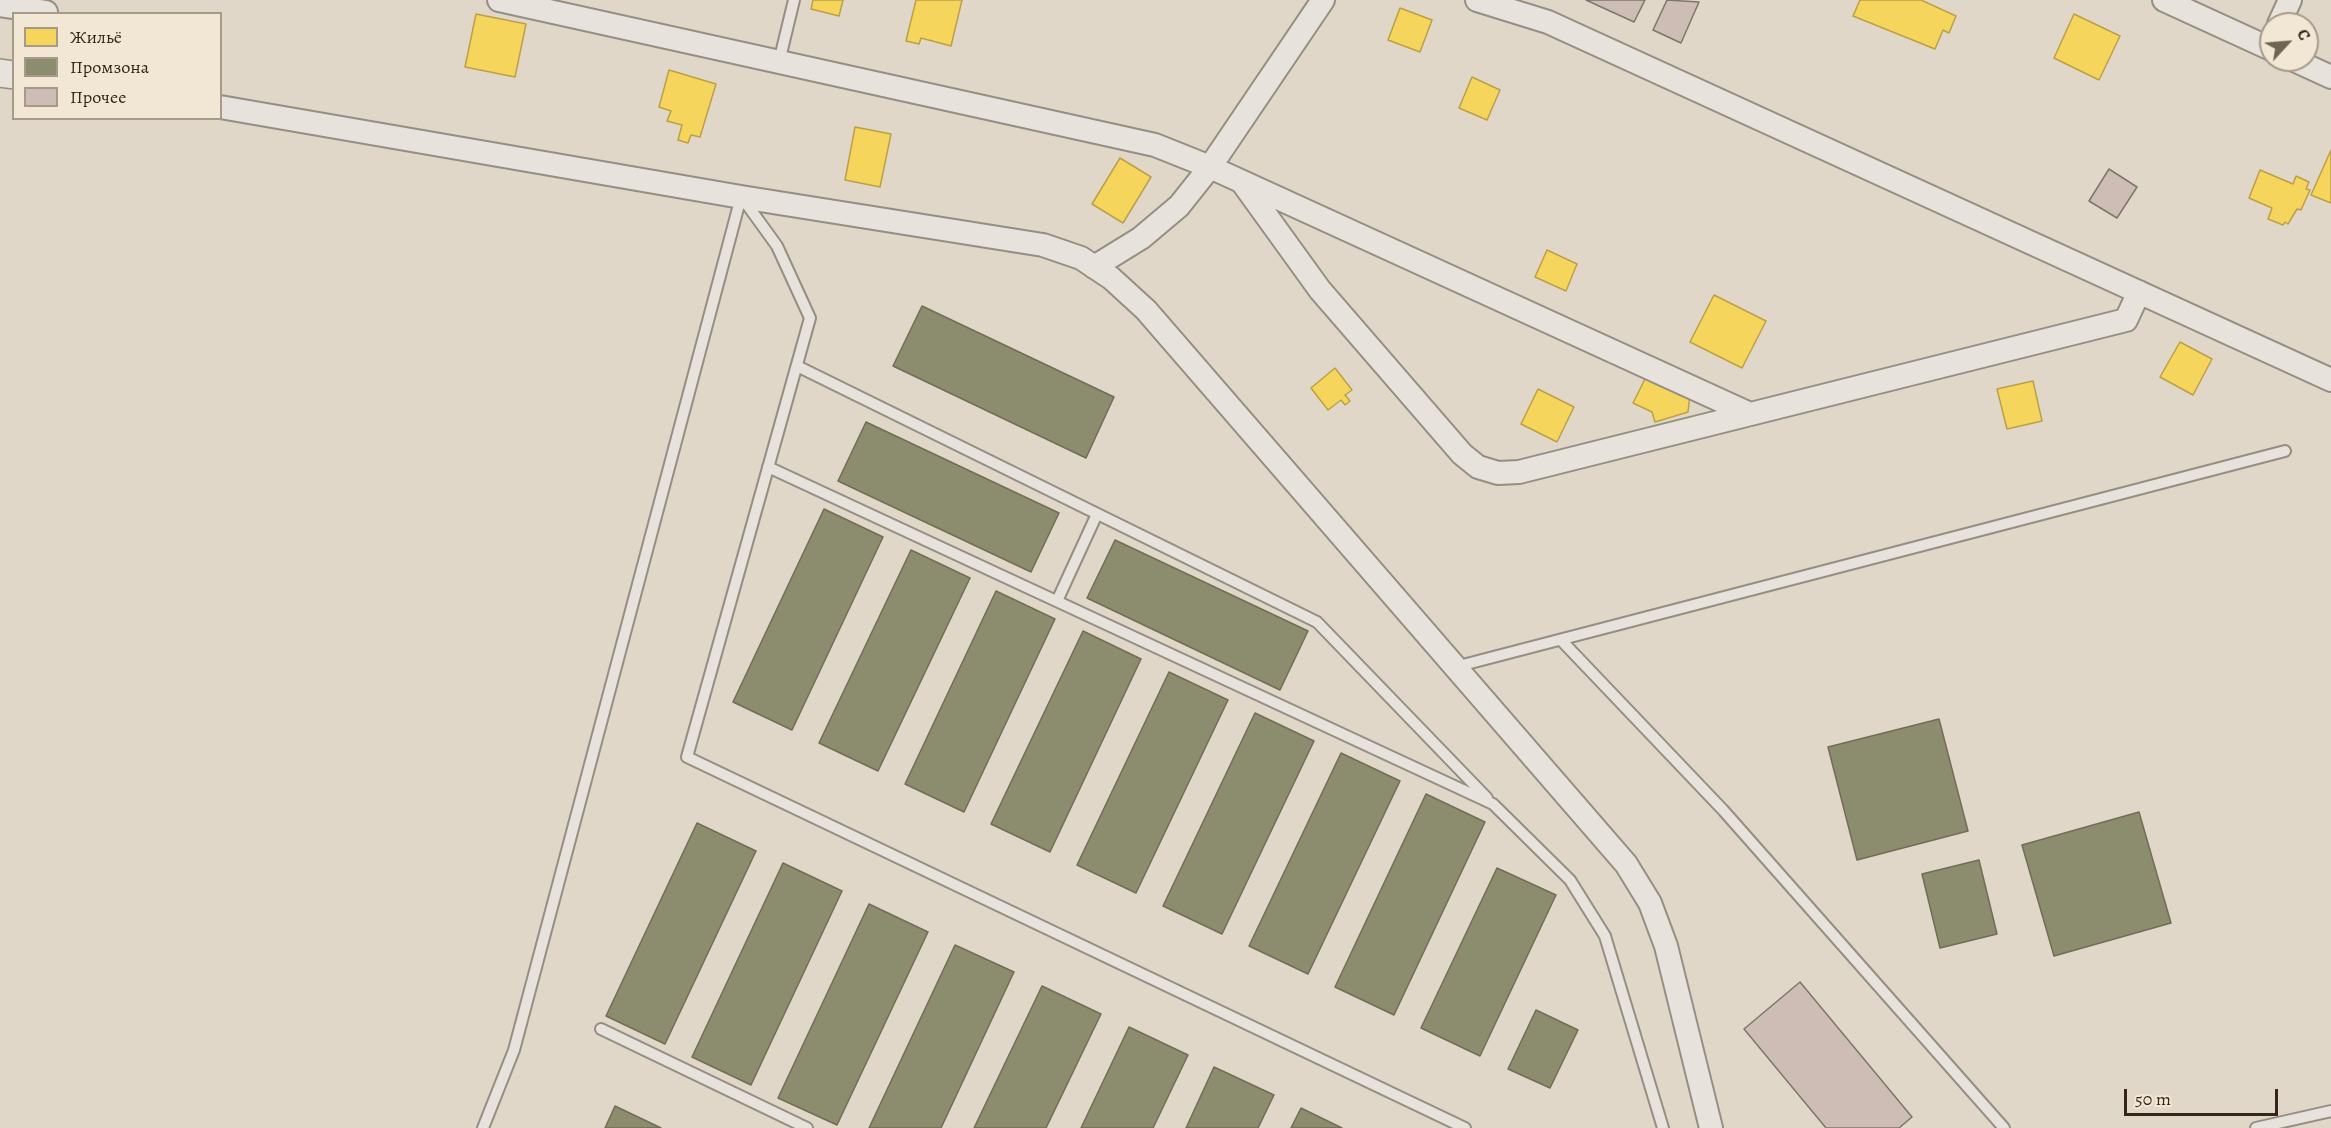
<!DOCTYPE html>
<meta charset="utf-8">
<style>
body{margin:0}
#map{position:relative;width:2331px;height:1128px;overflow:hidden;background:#e0d7c8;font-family:Alegreya,serif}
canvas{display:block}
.legend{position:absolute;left:12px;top:12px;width:210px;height:108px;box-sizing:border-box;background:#f2e7d4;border:2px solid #a79a88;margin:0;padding:8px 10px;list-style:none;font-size:18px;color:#362617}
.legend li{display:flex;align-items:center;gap:12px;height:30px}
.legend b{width:30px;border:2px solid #a79a88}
.north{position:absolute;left:2259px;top:12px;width:60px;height:60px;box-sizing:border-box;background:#f2e7d4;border:2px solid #a79a88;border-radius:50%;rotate:64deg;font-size:16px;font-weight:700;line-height:24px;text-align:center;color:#362617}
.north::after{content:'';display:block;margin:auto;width:21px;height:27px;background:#726455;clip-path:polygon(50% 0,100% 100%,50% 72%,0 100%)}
.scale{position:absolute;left:2124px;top:1089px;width:154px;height:27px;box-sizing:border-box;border:3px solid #362617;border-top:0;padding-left:8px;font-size:18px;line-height:21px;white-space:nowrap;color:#362617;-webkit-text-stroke:4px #f2e7d4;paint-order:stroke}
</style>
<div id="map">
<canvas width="2331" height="1128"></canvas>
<ul class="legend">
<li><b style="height:16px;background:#f6d55c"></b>Жильё</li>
<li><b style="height:16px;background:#8c8c6e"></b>Промзона</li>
<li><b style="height:16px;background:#cebdb4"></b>Прочее</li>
</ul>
<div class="north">С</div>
<div class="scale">50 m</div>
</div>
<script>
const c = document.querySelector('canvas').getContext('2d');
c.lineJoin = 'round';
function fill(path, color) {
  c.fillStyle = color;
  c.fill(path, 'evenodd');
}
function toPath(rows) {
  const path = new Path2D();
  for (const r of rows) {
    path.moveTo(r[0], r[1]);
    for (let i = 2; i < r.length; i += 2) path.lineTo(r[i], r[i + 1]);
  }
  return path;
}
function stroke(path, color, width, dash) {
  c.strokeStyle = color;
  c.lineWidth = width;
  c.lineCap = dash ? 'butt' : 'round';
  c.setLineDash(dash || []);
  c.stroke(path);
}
const homes = toPath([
 [813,0,843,0,839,16,811,9,813,0],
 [916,0,962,0,951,46,921,38,919,44,906,41,916,0],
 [1860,0,1921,0,1956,16,1949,33,1943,30,1935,49,1853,16,1860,0],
 [1400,8,1432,20,1420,52,1388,40,1400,8],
 [476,14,526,24,515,77,465,67,476,14],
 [2074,14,2120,36,2099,80,2054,58,2074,14],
 [669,70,716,84,700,137,691,135,688,143,678,140,682,125,667,121,671,111,659,107,669,70],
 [1472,77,1500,90,1487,120,1459,108,1472,77],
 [855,127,891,134,880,187,845,180,855,127],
 [2331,150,2331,203,2311,195,2331,150],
 [1120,158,1151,177,1123,223,1092,204,1120,158],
 [2260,170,2293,184,2296,176,2309,182,2306,189,2310,190,2301,210,2297,209,2288,224,2285,222,2283,225,2268,219,2272,208,2249,198,2260,170],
 [1547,250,1577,264,1566,291,1535,277,1547,250],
 [1714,295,1766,321,1742,368,1690,342,1714,295],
 [2180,342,2212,359,2193,395,2160,377,2180,342],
 [1335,368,1352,390,1345,395,1350,401,1345,405,1341,400,1328,410,1311,388,1335,368],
 [1648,373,1690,394,1688,412,1655,422,1652,412,1633,403,1648,373],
 [2033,381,2042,421,2007,429,1997,389,2033,381],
 [1538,389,1574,407,1557,442,1521,424,1538,389]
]);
fill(homes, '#f6d55c');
stroke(homes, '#bca047', 1.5);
const industry = toPath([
 [922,306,1114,397,1086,458,893,366,922,306],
 [866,422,1059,513,1031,572,838,481,866,422],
 [824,509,883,537,792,730,733,702,824,509],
 [1115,540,1308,631,1280,690,1087,598,1115,540],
 [911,550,970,578,878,771,819,743,911,550],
 [996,591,1055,619,964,812,905,784,996,591],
 [1083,631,1141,659,1050,852,991,824,1083,631],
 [1169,672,1228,700,1136,893,1077,865,1169,672],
 [1255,713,1314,741,1222,934,1163,906,1255,713],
 [1939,719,1968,831,1857,860,1828,747,1939,719],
 [1341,753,1400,781,1308,974,1249,946,1341,753],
 [1426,794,1485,822,1394,1015,1335,987,1426,794],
 [2139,812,2171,923,2054,956,2022,845,2139,812],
 [697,823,756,851,665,1044,606,1016,697,823],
 [1979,860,1997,934,1940,948,1922,874,1979,860],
 [783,863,842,891,751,1085,692,1057,783,863],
 [1497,868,1556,895,1480,1056,1421,1028,1497,868],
 [869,904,928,932,837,1125,778,1098,869,904],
 [955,945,1014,972,941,1128,869,1128,955,945],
 [1042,986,1101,1014,1046,1128,974,1128,1042,986],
 [1536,1010,1578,1030,1550,1088,1508,1069,1536,1010],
 [1129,1027,1188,1055,1153,1128,1081,1128,1129,1027],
 [1214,1067,1274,1095,1258,1128,1186,1128,1214,1067],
 [615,1106,661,1128,605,1128,615,1106],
 [1301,1108,1342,1128,1291,1128,1301,1108]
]);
fill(industry, '#8c8c6e');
stroke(industry, '#726d54', 1.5);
const building = toPath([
 [1586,0,1645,0,1634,22,1586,0],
 [1667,0,1699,2,1681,43,1653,30,1667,0],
 [2109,169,2137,187,2117,218,2089,201,2109,169],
 [1800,982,1912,1117,1899,1128,1826,1128,1744,1029,1800,982]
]);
fill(building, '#cebdb4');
stroke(building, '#7d766c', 1.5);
const service = toPath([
 [779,62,794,0],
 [743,199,777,246,810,318,687,757,1465,1128],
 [797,366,1317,622,1487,798],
 [768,467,1493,804,1570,880,1605,936,1663,1128],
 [1057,601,1097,514],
 [1561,640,1723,810,2004,1128],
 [1455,667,2285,451],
 [601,1029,807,1128],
 [483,1128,514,1050,741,197],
 [2256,1128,2331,1111]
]);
const minor = toPath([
 [499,0,1155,145,1210,167,1750,414],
 [1477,0,1548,22,2331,380],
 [2164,0,2271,49],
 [0,5,46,12],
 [2279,24,2290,0],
 [2294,60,2331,77],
 [220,107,741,197,1043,245,1081,258,1111,278,1146,310,1626,864,1650,903,1666,946,1711,1128],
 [1242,182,1320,290,1462,454,1478,467,1498,473,1519,472,2126,320,2139,292],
 [1094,267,1141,238,1179,206,1210,167,1323,0]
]);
const tertiary = toPath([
 [0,73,14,75]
]);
stroke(service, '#958e83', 14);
stroke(minor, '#958e83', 26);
stroke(tertiary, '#958e83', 30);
stroke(service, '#e7e2db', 10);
stroke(minor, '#e7e2db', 22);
stroke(tertiary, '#e7e2db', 27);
</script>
